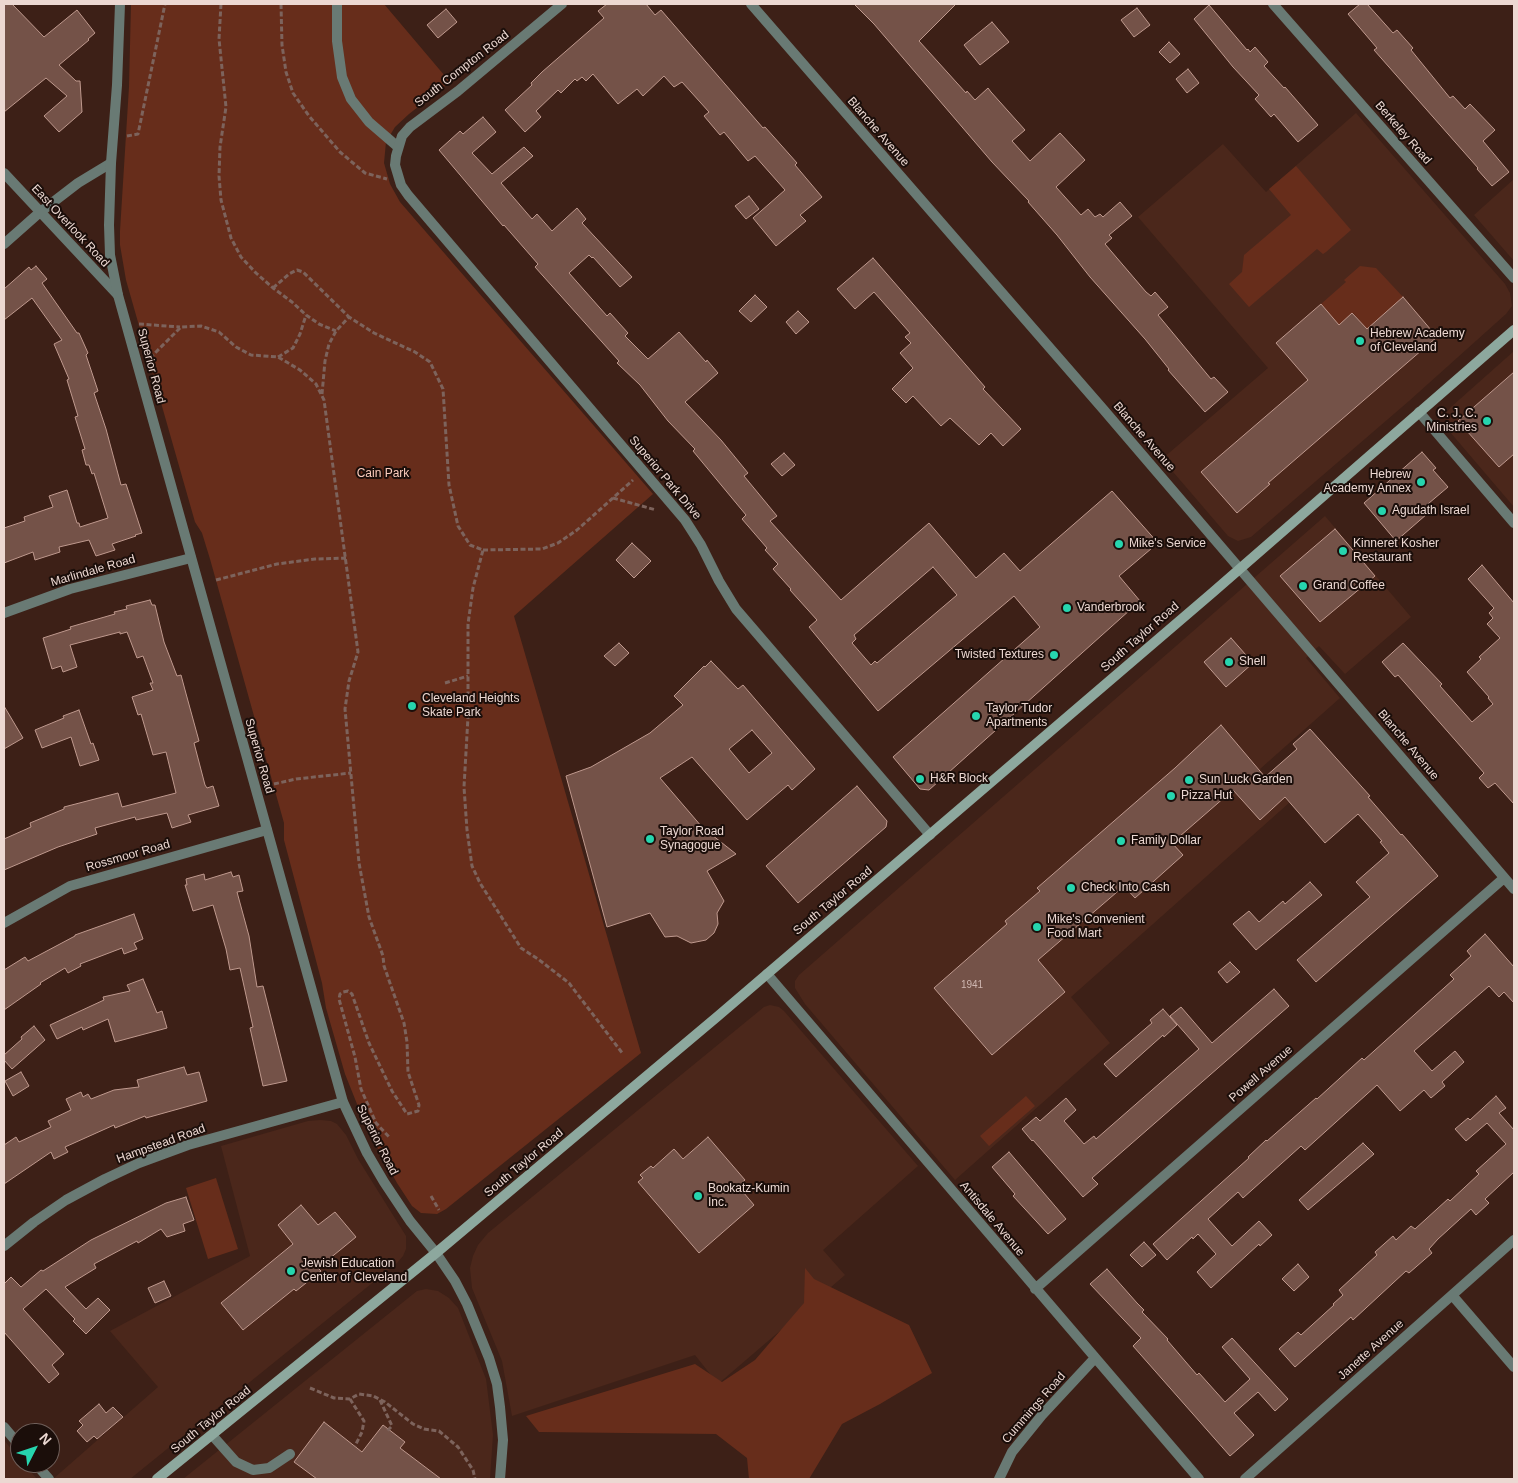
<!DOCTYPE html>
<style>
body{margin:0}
#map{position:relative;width:1518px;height:1483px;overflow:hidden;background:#3d2017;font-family:Helvetica,sans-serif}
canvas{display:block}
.frame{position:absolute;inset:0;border:5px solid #ecd8d2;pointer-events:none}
.north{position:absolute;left:10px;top:1423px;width:50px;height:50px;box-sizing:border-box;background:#1b0e0a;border:1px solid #6f5f5a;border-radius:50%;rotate:49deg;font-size:14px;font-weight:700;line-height:20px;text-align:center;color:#ecd8d2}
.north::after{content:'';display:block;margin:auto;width:18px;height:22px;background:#26d5ae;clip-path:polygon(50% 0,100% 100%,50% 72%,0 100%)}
</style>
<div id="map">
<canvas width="1518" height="1483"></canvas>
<div class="frame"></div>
<div class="north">N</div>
</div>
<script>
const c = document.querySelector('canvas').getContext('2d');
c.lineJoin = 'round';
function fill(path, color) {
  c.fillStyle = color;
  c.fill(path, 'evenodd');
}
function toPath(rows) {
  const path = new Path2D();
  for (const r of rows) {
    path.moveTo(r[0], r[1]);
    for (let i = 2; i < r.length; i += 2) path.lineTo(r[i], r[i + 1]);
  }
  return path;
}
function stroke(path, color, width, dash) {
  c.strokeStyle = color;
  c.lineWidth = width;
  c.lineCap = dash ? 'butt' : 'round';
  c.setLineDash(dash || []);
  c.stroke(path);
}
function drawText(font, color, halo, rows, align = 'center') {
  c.font = font + ' Helvetica,sans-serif';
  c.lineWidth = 4;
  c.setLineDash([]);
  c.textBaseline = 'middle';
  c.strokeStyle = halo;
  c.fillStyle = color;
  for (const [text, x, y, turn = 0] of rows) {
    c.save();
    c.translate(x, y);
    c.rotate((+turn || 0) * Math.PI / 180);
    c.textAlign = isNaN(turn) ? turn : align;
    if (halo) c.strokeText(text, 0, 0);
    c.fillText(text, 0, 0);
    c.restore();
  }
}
fill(toPath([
 [1356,113,1505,284,1510,293,1512,306,1506,314,1409,401,1251,537,1238,541,1228,536,1162,459,1268,368,1138,217,1223,144,1266,192],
 [1514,179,1514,261,1474,215],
 [1514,351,1514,507,1450,432,1446,418,1447,412,1451,407],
 [1325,516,1411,617,1345,674,1319,646,1306,658,1340,698,1260,769,1289,803,1071,997,1110,1043,955,1180,805,1004,795,988,795,981,799,975],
 [770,1005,779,1007,784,1011,918,1166,823,1250,845,1275,718,1384,695,1355,512,1416,502,1361,472,1288,470,1268,473,1256,478,1245,488,1233,764,1007],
 [320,1120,331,1121,337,1124,346,1135,358,1159,406,1236,406,1249,403,1256,397,1263,130,1479,53,1479,158,1387,110,1331,250,1256,221,1146,308,1121],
 [426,1289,438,1291,449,1298,458,1308,486,1379,493,1435,490,1479,183,1479,407,1299,417,1291],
 [4,1440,20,1460,20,1463,23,1463,37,1479,4,1479]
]), '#4b271b');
fill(toPath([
 [131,4,384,4,450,82,409,114,395,127,386,142,384,163,390,184,400,202,653,494,514,616,641,1053,446,1209,437,1214,421,1213,412,1206,397,1183,367,1129,345,1074,326,1008,322,983,284,840,284,823,210,559,202,533,195,522,126,280,120,245,120,231,129,87],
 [1296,166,1351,230,1326,252,1323,254,1317,249,1249,307,1229,284,1242,272,1244,255,1291,215,1269,189],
 [1360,266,1376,268,1403,297,1367,329,1353,313,1339,325,1321,304,1346,282,1344,280],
 [1026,1096,1035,1106,989,1146,980,1136],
 [216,1178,238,1249,208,1259,186,1188],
 [805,1268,814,1279,909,1325,932,1373,880,1404,842,1424,809,1479,749,1479,747,1458,716,1434,539,1432,526,1416,695,1364,722,1382,755,1360,804,1303]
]), '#672d1b');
const building = toPath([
 [4,4,12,4,44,37,77,10,95,33,88,39,89,40,59,65,76,81,80,81,82,112,59,132,44,116,67,96,46,78,4,112,4,4],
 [607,4,646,4,655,15,661,10,763,128,765,127,797,163,795,165,822,197,800,215,806,221,776,246,753,218,785,190,755,156,748,161,724,132,720,135,704,116,709,112,682,82,674,87,664,76,643,96,637,89,618,104,593,74,586,81,582,77,577,81,575,79,561,93,558,90,536,111,541,117,525,132,505,110,532,85,531,83,542,72,604,18,598,11,607,4],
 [854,4,956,4,919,41,966,93,967,91,975,100,988,88,991,92,1025,130,1012,141,1030,161,1060,133,1085,160,1056,187,1081,215,1088,209,1095,217,1100,214,1103,217,1120,202,1132,216,1109,235,1112,238,1105,244,1146,292,1151,296,1155,292,1168,307,1158,315,1211,379,1214,377,1228,392,1205,412,1168,370,1169,369,1145,339,1090,277,1057,235,1028,202,1029,201,992,162,874,24,854,4],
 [1360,4,1367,4,1393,33,1397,30,1413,48,1411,50,1450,98,1453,96,1465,109,1470,104,1495,130,1483,141,1509,172,1492,186,1477,169,1478,168,1374,50,1377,48,1348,14,1360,4],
 [1209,5,1247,50,1248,49,1250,52,1255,47,1268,62,1264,66,1284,88,1285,87,1318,125,1298,142,1274,114,1271,117,1255,99,1259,95,1233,67,1194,19,1209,5],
 [1137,8,1150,25,1134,37,1121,20,1137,8],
 [446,9,457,22,438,38,427,25,446,9],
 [992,22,1009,42,980,65,964,45,992,22],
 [1169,42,1180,54,1170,63,1159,52,1169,42],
 [1188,69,1199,83,1187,93,1176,79,1188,69],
 [483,117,496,132,472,153,492,174,524,147,533,156,501,183,532,219,537,214,552,231,577,208,586,219,582,223,632,277,620,287,593,257,592,258,589,255,569,273,607,316,610,313,628,333,625,336,648,359,679,332,706,362,707,360,718,373,685,402,721,440,748,473,744,476,777,516,770,521,841,600,929,523,976,578,1004,553,1020,571,1112,491,1158,543,1119,576,1140,601,929,790,920,789,893,757,1040,627,1014,596,878,711,809,627,817,620,790,590,791,589,773,569,778,564,765,550,767,548,742,519,746,515,693,451,695,449,668,421,640,385,617,363,619,361,535,267,538,264,504,225,503,226,439,150,460,131,463,134,483,117],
 [933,567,957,595,877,663,875,661,871,665,852,643,856,639,854,635,933,567],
 [749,196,759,209,746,219,735,206,749,196],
 [873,258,985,387,983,389,1021,429,1003,446,991,433,979,445,950,418,941,426,913,396,906,403,892,389,913,368,900,353,911,343,905,337,910,333,874,292,855,309,837,289,873,258],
 [36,266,47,279,42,283,77,333,79,333,88,353,86,355,98,391,94,393,106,429,121,485,126,484,142,533,135,535,136,536,112,544,115,550,96,556,89,540,59,547,60,552,35,560,33,552,4,563,4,528,25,521,24,517,53,507,49,496,67,490,77,523,79,523,80,527,108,518,94,473,92,474,89,465,86,465,82,450,85,449,75,417,78,416,67,380,69,379,54,344,62,340,32,298,4,320,4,289,29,267,31,270,36,266],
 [755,295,767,307,751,322,739,311,755,295],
 [1403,297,1437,337,1268,483,1270,484,1237,513,1201,472,1308,380,1276,343,1321,304,1339,325,1352,313,1367,329,1403,297],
 [798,311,809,322,796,334,786,322,798,311],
 [1514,372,1514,454,1499,467,1458,421,1514,372],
 [1422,452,1436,468,1433,470,1448,487,1422,509,1427,514,1396,541,1364,503,1422,452],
 [784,453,795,465,782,476,771,464,784,453],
 [1335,529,1375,576,1320,622,1280,576,1335,529],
 [632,543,651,561,634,578,616,560,632,543],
 [1482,565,1514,603,1514,804,1495,783,1488,788,1479,778,1484,773,1398,675,1395,677,1382,662,1403,643,1442,684,1440,686,1472,722,1493,704,1488,698,1489,697,1467,672,1481,659,1479,657,1500,638,1487,624,1493,618,1489,613,1494,608,1468,579,1482,565],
 [150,600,152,605,155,605,164,642,177,676,181,675,185,690,199,741,194,743,205,785,207,788,213,786,219,806,188,815,191,822,172,828,167,813,136,820,135,817,95,828,97,834,58,847,4,870,4,839,31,827,30,823,64,809,64,807,118,793,122,807,176,793,166,752,153,755,141,714,138,715,132,697,153,690,150,683,153,683,143,656,137,658,127,632,120,634,120,632,70,645,77,667,63,672,61,666,52,669,43,638,71,629,70,627,115,614,114,612,127,609,126,606,150,600],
 [1231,638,1253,663,1226,687,1204,662,1231,638],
 [619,643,629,653,615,666,604,656,619,643],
 [711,661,738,689,743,685,815,769,792,790,788,785,747,820,692,757,660,778,702,827,736,854,707,871,724,901,717,913,718,924,714,933,706,940,691,943,677,936,665,937,650,913,607,927,566,776,591,767,650,733,683,705,674,696,704,666,705,667,711,661],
 [752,730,772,753,749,773,729,749,752,730],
 [4,706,23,738,4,749,4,706],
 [79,710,91,744,93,743,99,760,80,766,71,737,42,748,35,730,64,718,63,716,79,710],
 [1221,725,1265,777,1297,749,1293,744,1310,729,1370,796,1368,797,1401,835,1402,834,1438,876,1316,982,1297,960,1370,897,1356,882,1389,853,1380,842,1382,841,1358,814,1325,843,1285,797,1260,820,1233,790,1172,843,1183,855,1135,898,1124,886,1038,960,1065,992,992,1055,934,988,1007,924,1005,921,1040,891,1037,888,1175,768,1221,725],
 [857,786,887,821,886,827,798,903,766,866,857,786],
 [231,872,233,877,239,875,243,891,237,892,249,936,257,987,263,986,287,1081,263,1086,250,1028,253,1027,240,968,230,970,226,949,213,905,193,911,185,885,187,885,186,879,204,874,205,880,231,872],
 [1310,882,1322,895,1256,950,1233,924,1249,911,1259,922,1283,901,1285,904,1310,882],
 [134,914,143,939,134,943,137,949,124,954,122,948,80,964,81,966,68,973,65,968,40,983,41,984,4,1010,4,970,25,957,28,961,75,936,75,935,134,914],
 [1485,934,1514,967,1514,1003,1504,992,1499,997,1489,986,1414,1051,1432,1071,1455,1051,1464,1062,1442,1082,1445,1086,1431,1098,1424,1090,1400,1111,1377,1085,1305,1150,1301,1146,1243,1198,1238,1192,1208,1219,1232,1246,1259,1221,1272,1235,1260,1246,1259,1244,1211,1288,1197,1272,1216,1254,1198,1234,1193,1239,1192,1237,1167,1260,1153,1244,1249,1158,1248,1157,1266,1140,1267,1141,1316,1098,1317,1099,1362,1058,1364,1060,1454,979,1450,975,1471,956,1467,951,1485,934],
 [1230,962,1240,972,1227,983,1218,972,1230,962],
 [143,979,157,1013,162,1011,167,1028,115,1042,108,1019,83,1030,82,1027,57,1039,50,1025,104,1000,103,997,130,991,127,985,143,979],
 [1274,989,1289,1006,1092,1178,1098,1184,1083,1197,1033,1140,1032,1141,1022,1129,1036,1117,1040,1121,1066,1098,1076,1110,1064,1121,1084,1144,1094,1136,1096,1139,1199,1049,1170,1016,1181,1007,1212,1043,1274,989],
 [1163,1009,1177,1025,1164,1037,1163,1035,1116,1077,1104,1064,1152,1023,1150,1020,1163,1009],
 [34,1026,45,1040,12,1069,4,1060,4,1055,22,1039,21,1037,34,1026],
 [184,1067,187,1075,199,1072,207,1101,146,1118,145,1116,115,1128,114,1125,65,1147,68,1152,54,1159,51,1152,4,1184,4,1145,16,1137,19,1142,51,1127,48,1121,71,1110,66,1099,81,1092,83,1097,88,1094,91,1099,114,1090,139,1087,137,1080,184,1067],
 [21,1072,29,1086,13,1096,5,1081,21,1072],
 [1496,1096,1506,1108,1499,1113,1514,1130,1514,1172,1485,1199,1489,1203,1476,1215,1471,1209,1438,1239,1429,1249,1432,1253,1409,1273,1406,1271,1353,1320,1351,1317,1295,1367,1279,1349,1298,1332,1301,1335,1334,1305,1333,1304,1343,1295,1339,1290,1377,1255,1375,1252,1393,1236,1396,1240,1411,1226,1415,1229,1448,1199,1450,1201,1479,1174,1476,1171,1506,1144,1487,1123,1466,1141,1455,1129,1468,1118,1470,1120,1496,1096],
 [708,1137,745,1180,738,1186,754,1205,699,1253,638,1182,643,1178,640,1175,651,1166,653,1168,674,1149,683,1159,708,1137],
 [1363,1143,1374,1154,1308,1210,1299,1200,1363,1143],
 [1009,1152,1066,1219,1048,1234,1013,1196,1015,1194,992,1167,1009,1152],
 [186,1197,194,1220,183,1224,185,1231,167,1237,161,1229,138,1243,137,1241,94,1264,96,1268,65,1287,86,1309,98,1298,110,1310,86,1334,73,1321,75,1319,46,1289,23,1309,64,1354,52,1365,59,1374,49,1383,4,1332,4,1284,11,1277,21,1287,41,1270,43,1271,91,1240,166,1203,186,1197],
 [301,1205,318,1225,335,1212,356,1237,318,1268,321,1271,296,1291,294,1289,243,1330,221,1303,293,1244,278,1225,301,1205],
 [1144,1242,1156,1255,1142,1267,1130,1255,1144,1242],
 [1298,1264,1309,1277,1294,1291,1282,1279,1298,1264],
 [1107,1269,1137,1303,1144,1310,1142,1312,1168,1339,1167,1340,1197,1375,1199,1373,1225,1402,1250,1379,1222,1347,1232,1338,1288,1399,1275,1411,1258,1392,1234,1413,1254,1435,1230,1456,1133,1346,1141,1338,1090,1284,1107,1269],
 [164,1281,171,1296,155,1303,148,1288,164,1281],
 [99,1404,106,1413,113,1407,123,1417,97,1439,94,1436,87,1442,77,1431,83,1425,79,1421,99,1404],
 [324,1422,362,1452,383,1425,405,1442,400,1448,441,1479,317,1479,294,1462,324,1422]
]);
fill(building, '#745248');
stroke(building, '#bf998e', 1);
stroke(toPath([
 [221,4,219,39,226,107,220,147,219,176,221,200,231,238,241,257,256,273,273,288,292,302,306,315,319,324,336,331],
 [281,4,282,45,286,72,293,93,309,116,340,152,365,173,387,179],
 [127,136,138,134,165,4],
 [273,288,289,274,297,270,303,272,349,317],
 [139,324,180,327],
 [278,357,293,348,300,334,306,315],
 [150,358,181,327,201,326,219,332,236,347,251,355,278,357,300,370,316,384,324,400,358,652,349,681,345,709,359,863,369,917,383,956,384,966,404,1023,407,1042,408,1072,419,1105,418,1111,407,1114,392,1091,369,1043,352,994,348,991,343,992,340,994,339,999,355,1057,361,1089,376,1123,390,1138],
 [322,394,325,361,329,344,336,331,349,317,374,333,415,352,430,362,443,389,449,485,458,526,470,545,483,550,473,588,468,624,468,717,464,787,467,830,472,866,480,883,521,948,538,959,569,983,623,1054],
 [613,498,656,510],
 [483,550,542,549,558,543,577,530,633,480],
 [216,580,277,564,315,559,346,558],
 [445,683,468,676],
 [274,784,296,779,351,773],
 [431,1196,439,1210],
 [310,1388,334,1398,350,1399,359,1394,373,1396,385,1402,413,1424,424,1429,439,1431,458,1447,473,1470,475,1479],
 [350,1399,364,1421,362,1432,355,1446],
 [380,1400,392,1426,386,1432]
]), '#7d635c', 3, [5, 2.5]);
stroke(toPath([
 [337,4,337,41,342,77,351,99,369,122,398,147],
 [212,1435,236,1462,253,1470,269,1468,290,1454]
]), '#697a74', 10);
stroke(toPath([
 [562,4,458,91,410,127,402,136,396,156,395,165,401,185,408,195,685,520,701,545,719,581,736,609,930,835],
 [751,4,1103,409,1514,889],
 [1273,4,1514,278],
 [4,173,118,295],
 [4,244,39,213,78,183,111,163],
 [1419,412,1514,523],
 [4,613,70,589,191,558],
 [4,923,70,886,267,830],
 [767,974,1199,1479],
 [4,1246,34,1222,66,1200,105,1179,139,1163,188,1145,343,1102],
 [436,1253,455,1281,467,1304,489,1358,497,1384,500,1407,503,1440,500,1479],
 [1035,1289,1504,878],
 [1452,1295,1514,1367],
 [4,1427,20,1446],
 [35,1463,49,1479],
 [999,1479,1012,1452,1042,1415,1095,1358],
 [1245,1479,1514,1240]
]), '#697a74', 10);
stroke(toPath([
 [120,4,117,85,111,163,109,225,110,255,118,295,343,1102,367,1153,384,1182,410,1221,436,1253]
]), '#697a74', 10);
stroke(toPath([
 [157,1479,436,1253,718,1016,1212,593,1514,330]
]), '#8da89e', 10);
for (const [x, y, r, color] of [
 [1360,341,5,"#26d5ae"],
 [1487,421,5,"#26d5ae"],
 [1421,482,5,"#26d5ae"],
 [1382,511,5,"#26d5ae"],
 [1119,544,5,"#26d5ae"],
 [1343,551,5,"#26d5ae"],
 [1303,586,5,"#26d5ae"],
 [1067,608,5,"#26d5ae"],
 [1054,655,5,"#26d5ae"],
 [1229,662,5,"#26d5ae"],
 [412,706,5,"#26d5ae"],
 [976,716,5,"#26d5ae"],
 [920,779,5,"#26d5ae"],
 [1189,780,5,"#26d5ae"],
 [1171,796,5,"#26d5ae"],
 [650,839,5,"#26d5ae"],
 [1121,841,5,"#26d5ae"],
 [1071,888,5,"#26d5ae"],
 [1037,927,5,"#26d5ae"],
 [698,1196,5,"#26d5ae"],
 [291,1271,5,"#26d5ae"]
]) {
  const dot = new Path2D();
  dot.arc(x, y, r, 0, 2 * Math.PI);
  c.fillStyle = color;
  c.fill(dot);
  stroke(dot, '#1b0e0a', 2);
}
drawText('10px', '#ceb6b0', null, [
 ["1941",972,985]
]);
drawText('12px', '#ecd8d2', '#1b0e0a', [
 ["South Compton Road",462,69,-38],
 ["Blanche Avenue",878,132,49],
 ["Berkeley Road",1403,133,49],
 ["East Overlook Road",70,226,47],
 ["Superior Road",151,366,75],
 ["Blanche Avenue",1144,437,49],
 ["Superior Park Drive",665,478,50],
 ["Marlindale Road",93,571,-16],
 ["South Taylor Road",1140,637,-41],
 ["Blanche Avenue",1408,745,50],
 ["Superior Road",259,756,74],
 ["Rossmoor Road",128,856,-16],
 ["South Taylor Road",833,901,-40],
 ["Powell Avenue",1261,1074,-41],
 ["Superior Road",377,1140,63],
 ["Hampstead Road",161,1144,-20],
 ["South Taylor Road",524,1163,-40],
 ["Antisdale Avenue",992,1219,50],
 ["Janette Avenue",1371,1350,-42],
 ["Cummings Road",1034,1408,-49],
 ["South Taylor Road",211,1420,-39]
]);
drawText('12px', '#ecd8d2', '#1b0e0a', [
 ["Hebrew Academy",1370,334],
 ["of Cleveland",1370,348],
 ["C. J. C.",1477,414,"right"],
 ["Ministries",1477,428,"right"],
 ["Hebrew",1411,475,"right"],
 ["Academy Annex",1411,489,"right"],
 ["Agudath Israel",1392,511],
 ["Mike's Service",1129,544],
 ["Kinneret Kosher",1353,544],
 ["Restaurant",1353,558],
 ["Grand Coffee",1313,586],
 ["Vanderbrook",1077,608],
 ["Twisted Textures",1044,655,"right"],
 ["Shell",1239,662],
 ["Cleveland Heights",422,699],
 ["Skate Park",422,713],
 ["Taylor Tudor",986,709],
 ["Apartments",986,723],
 ["H&R Block",930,779],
 ["Sun Luck Garden",1199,780],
 ["Pizza Hut",1181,796],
 ["Taylor Road",660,832],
 ["Synagogue",660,846],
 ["Family Dollar",1131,841],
 ["Check Into Cash",1081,888],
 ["Mike's Convenient",1047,920],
 ["Food Mart",1047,934],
 ["Bookatz-Kumin",708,1189],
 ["Inc.",708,1203],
 ["Jewish Education",301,1264],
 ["Center of Cleveland",301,1278]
], 'left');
drawText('12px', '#fcccbd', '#1b0e0a', [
 ["Cain Park",383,474]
]);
</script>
